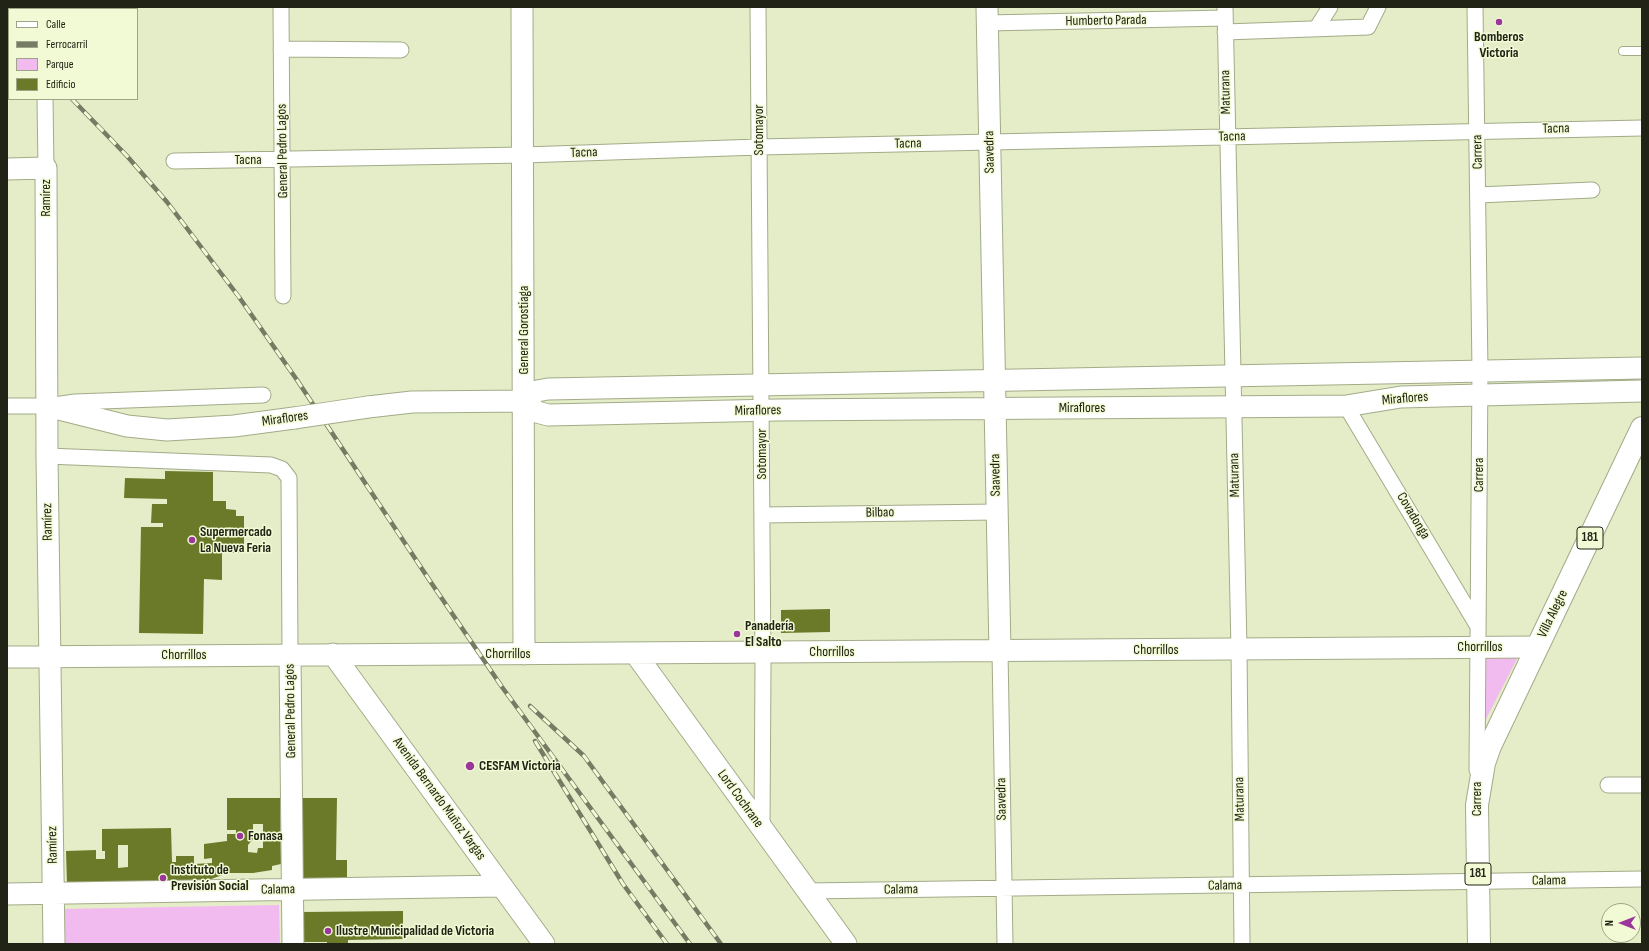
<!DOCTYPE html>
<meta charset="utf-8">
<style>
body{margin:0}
#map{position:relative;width:1649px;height:951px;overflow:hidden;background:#e4edc8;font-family:"Sofia Sans Condensed",sans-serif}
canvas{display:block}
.frame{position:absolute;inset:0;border:8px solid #202315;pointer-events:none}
.legend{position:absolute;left:8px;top:8px;width:130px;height:92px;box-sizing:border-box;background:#f1fad5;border:1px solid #9da488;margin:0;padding:5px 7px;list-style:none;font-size:12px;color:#202315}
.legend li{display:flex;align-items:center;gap:8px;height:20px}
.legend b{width:20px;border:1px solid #9da488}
.north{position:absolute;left:1601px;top:903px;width:40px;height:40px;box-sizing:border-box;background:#f1fad5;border:1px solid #9da488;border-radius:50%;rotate:270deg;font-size:11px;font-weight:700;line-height:16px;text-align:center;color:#202315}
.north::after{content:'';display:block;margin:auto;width:14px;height:18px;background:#9b369b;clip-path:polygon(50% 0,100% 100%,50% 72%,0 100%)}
</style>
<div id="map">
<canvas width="1649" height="951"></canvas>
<div class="frame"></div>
<ul class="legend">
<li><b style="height:5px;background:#fff"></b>Calle</li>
<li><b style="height:5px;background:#767b63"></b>Ferrocarril</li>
<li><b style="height:11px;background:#f2bbef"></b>Parque</li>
<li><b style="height:11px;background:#6b7a29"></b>Edificio</li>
</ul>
<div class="north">N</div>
</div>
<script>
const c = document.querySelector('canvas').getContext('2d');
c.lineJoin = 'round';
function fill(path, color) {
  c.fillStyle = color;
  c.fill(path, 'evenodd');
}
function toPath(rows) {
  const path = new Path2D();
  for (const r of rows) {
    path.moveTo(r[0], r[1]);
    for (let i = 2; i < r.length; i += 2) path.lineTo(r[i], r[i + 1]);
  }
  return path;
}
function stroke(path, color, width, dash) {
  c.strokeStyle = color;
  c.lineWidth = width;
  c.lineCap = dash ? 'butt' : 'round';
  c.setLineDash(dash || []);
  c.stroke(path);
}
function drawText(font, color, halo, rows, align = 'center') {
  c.font = font + ' "Sofia Sans Condensed",sans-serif';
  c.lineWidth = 3;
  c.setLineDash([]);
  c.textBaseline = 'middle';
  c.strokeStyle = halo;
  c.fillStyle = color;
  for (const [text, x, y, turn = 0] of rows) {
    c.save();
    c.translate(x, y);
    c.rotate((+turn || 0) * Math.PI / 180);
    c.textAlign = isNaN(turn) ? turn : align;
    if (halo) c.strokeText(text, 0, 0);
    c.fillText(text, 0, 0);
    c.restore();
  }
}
fill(toPath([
 [1486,654,1519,655,1484,723],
 [279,905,280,944,60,944,60,909]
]), '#f2bbef');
fill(toPath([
 [165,471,213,472,213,501,226,501,226,509,236,510,236,516,244,516,244,553,222,553,222,580,204,579,203,634,139,633,141,527,163,527,163,523,151,523,152,504,167,504,167,499,124,498,125,478,165,479],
 [830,609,830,632,781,633,781,610],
 [227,798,280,798,281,864,272,866,272,870,253,873,228,873,203,882,67,884,66,851,96,850,96,859,105,859,105,851,102,851,102,829,171,828,172,862,176,862,176,856,194,856,194,864,212,863,212,858,204,859,204,844,227,841,227,834,236,834,236,830,227,830],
 [253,824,263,824,263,848,258,848,257,853,248,852,248,845,253,839],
 [118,845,128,845,128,867,118,868],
 [302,798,337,798,336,860,347,860,347,880,302,880],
 [403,911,403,939,348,940,348,944,327,944,327,942,302,942,302,912]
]), '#6b7a29');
const lane = toPath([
 [1623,51,1642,51]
]);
const street = toPath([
 [42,7,42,9],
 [281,7,283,296],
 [758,7,763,666,762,828],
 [1225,7,1239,649,1242,944],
 [1475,7,1480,371,1477,770],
 [987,23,1225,18],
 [1316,29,1330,7],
 [1225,32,1368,27,1378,7],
 [281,49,401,50],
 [45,99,46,168],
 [174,161,524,155,759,147,1642,128],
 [1478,195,1592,190],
 [7,406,47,406,75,402,263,395],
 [1346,406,1477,625],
 [47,456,271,465,282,469,289,478,290,654],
 [762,515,997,512],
 [1000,651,1005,944],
 [1608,785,1642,785],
 [807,891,1642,879]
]);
const secondary = toPath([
 [522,7,524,654],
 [987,7,1000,651],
 [7,169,46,168,47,456,54,944],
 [525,401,530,394,537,391,548,389,1642,368],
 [47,406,127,426,167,430,234,426,294,418],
 [368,407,412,402,525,401,537,412,548,415,777,410,1346,406,1401,397,1642,391],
 [635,653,846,944],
 [290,654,293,944],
 [333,654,544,944],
 [7,657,1537,647],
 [7,894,502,886]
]);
const highway = toPath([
 [1479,944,1477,805,1484,763,1490,746,1642,428]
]);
stroke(lane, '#a2ab88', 10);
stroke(street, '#a2ab88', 17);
stroke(secondary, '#a2ab88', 23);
stroke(highway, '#a2ab88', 24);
stroke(lane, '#fff', 8);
stroke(street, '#fff', 15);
stroke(secondary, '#fff', 21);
stroke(highway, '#fff', 22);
const rail = toPath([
 [7,38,9,40],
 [72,99,127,156,167,202,239,297,297,380,430,581,502,687,690,944],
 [530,706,584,756,721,944],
 [535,741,623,884,667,944]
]);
stroke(rail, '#767b63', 4.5);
stroke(rail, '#f1fad5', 3, [9]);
const secondaryBridge = toPath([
 [294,418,368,407]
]);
stroke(secondaryBridge, '#a2ab88', 23, []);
stroke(secondaryBridge, '#fff', 21);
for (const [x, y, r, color] of [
 [1499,22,4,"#9b369b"],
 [192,540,4,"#9b369b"],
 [737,634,4,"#9b369b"],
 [470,766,5,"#9b369b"],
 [240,836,4,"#9b369b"],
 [163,878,4,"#9b369b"],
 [328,931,4,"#9b369b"]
]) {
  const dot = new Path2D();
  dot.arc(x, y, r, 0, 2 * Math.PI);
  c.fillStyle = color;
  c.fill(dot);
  stroke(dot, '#f1fad5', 1.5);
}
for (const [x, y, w] of [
 [1590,538,26],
 [1478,874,26]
]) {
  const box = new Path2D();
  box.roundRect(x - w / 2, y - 11, w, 22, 3);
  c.fillStyle = '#f1fad5';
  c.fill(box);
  stroke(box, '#202315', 1);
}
drawText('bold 13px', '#202315', null, [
 ["181",1590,538],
 ["181",1478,874]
]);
drawText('14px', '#202315', '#f1fad5', [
 ["Humberto Parada",1106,21,-1],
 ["Maturana",1226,92,-91],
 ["Tacna",1556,129,-1],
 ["Sotomayor",759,130,-90],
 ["Tacna",1232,137,-1],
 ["Tacna",908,144,-1],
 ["General Pedro Lagos",283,151,-91],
 ["Saavedra",990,152,-91],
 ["Carrera",1478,152,-91],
 ["Tacna",584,153,-2],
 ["Tacna",248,160],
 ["Ramírez",46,198,-90],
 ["General Gorostiaga",524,330,-90],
 ["Miraflores",1405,399,-5],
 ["Miraflores",1082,408],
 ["Miraflores",758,411,-1],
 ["Miraflores",285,419,-8],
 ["Sotomayor",762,454,-90],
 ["Saavedra",996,475,-91],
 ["Maturana",1235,475,-91],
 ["Carrera",1479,475,-90],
 ["Bilbao",880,513,-1],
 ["Covadonga",1413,516,59],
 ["Ramírez",48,522,-91],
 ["Villa Alegre",1553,614,-64],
 ["Chorrillos",1480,647],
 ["Chorrillos",1156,650],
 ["Chorrillos",832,652],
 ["Chorrillos",508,654],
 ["Chorrillos",184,655],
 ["General Pedro Lagos",291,711,-91],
 ["Avenida Bernardo Muñoz Vargas",439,799,54],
 ["Lord Cochrane",740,799,54],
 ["Saavedra",1002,799,-91],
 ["Maturana",1240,799,-91],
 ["Carrera",1477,799,-90],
 ["Ramírez",53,845,-91],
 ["Calama",1549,881,-1],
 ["Calama",1225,886,-1],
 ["Calama",278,890,-1],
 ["Calama",901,890,-1]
]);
drawText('bold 14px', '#202315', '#f1fad5', [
 ["Bomberos",1499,37,"center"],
 ["Victoria",1499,53,"center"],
 ["Supermercado",200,532],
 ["La Nueva Feria",200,548],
 ["Panadería",745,626],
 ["El Salto",745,642],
 ["CESFAM Victoria",479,766],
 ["Fonasa",248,836],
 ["Instituto de",171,870],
 ["Previsión Social",171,886],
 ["Ilustre Municipalidad de Victoria",336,931]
], 'left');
</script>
